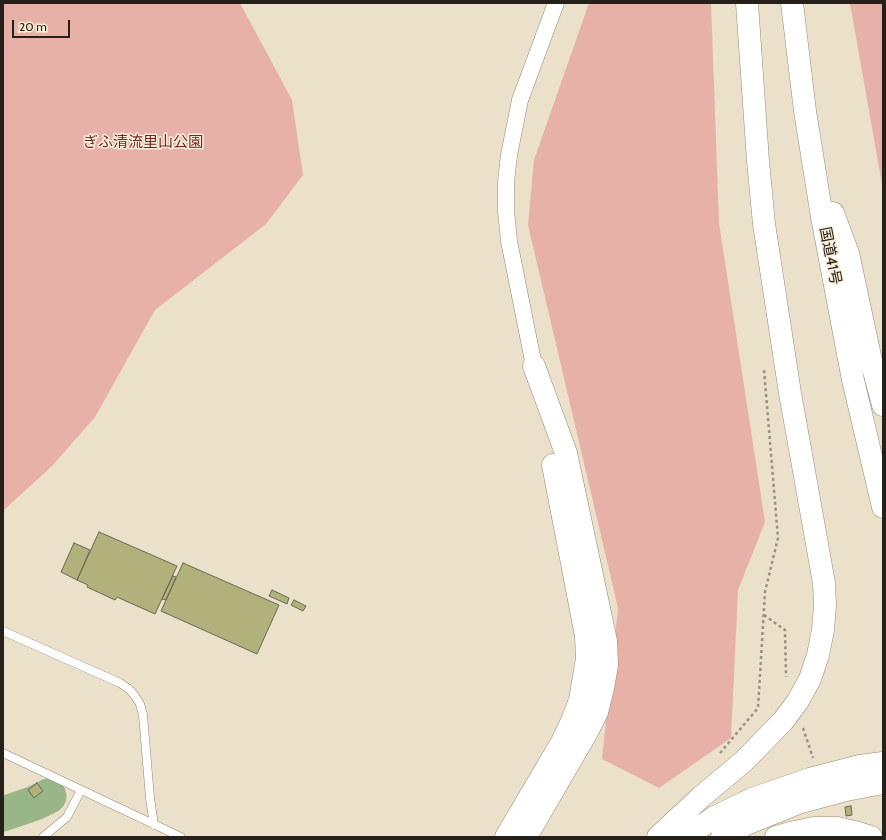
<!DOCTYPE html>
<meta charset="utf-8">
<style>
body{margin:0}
#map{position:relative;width:886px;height:840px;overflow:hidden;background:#ebe0ca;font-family:Cabin,sans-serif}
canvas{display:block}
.frame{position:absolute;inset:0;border:4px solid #252019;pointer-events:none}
.scale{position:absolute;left:12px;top:20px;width:58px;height:18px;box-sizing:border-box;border:2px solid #252019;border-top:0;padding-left:5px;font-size:12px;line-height:14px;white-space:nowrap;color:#252019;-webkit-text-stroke:3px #f9edd7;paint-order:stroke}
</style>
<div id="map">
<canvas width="886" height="840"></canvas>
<div class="frame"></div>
<div class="scale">20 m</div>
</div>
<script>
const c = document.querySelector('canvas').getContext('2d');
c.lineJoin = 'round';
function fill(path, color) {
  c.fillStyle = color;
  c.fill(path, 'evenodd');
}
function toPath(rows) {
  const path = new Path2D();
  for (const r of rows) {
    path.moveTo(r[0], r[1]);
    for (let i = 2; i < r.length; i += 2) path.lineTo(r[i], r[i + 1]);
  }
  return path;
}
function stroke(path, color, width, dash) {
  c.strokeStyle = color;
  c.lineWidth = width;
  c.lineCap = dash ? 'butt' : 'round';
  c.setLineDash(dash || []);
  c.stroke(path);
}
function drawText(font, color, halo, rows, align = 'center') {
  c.font = font + ' Cabin,"Noto Sans JP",sans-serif';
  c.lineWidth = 3;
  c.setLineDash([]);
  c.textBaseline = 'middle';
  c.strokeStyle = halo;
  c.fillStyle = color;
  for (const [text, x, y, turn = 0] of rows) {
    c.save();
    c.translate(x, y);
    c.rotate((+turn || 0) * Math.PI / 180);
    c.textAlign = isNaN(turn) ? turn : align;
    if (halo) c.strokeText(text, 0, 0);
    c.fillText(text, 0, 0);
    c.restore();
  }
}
fill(toPath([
 [3,3,240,3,292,100,303,175,266,224,155,310,95,417,53,465,3,511],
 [589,3,711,3,719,223,765,522,738,590,731,738,659,788,602,759,618,608,528,225,534,160],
 [850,3,883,3,883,190]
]), '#e8b1a7');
stroke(toPath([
 [3,814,35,803,49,796]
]), '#98b688', 35);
const building = toPath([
 [99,532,177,566,155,614,117,597,115,600,87,587,88,585,77,580,99,532],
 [74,543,90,550,77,580,61,572,74,543],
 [183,563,279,605,257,654,161,611,183,563],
 [173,576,176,577,166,600,162,599,173,576],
 [272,590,289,598,287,604,269,596,272,590],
 [294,600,306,606,303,611,291,605,294,600],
 [37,783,43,791,34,798,28,790,37,783],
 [851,806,852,815,846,816,845,807,851,806]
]);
fill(building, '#b1b17c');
stroke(building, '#686954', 1);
const lane = toPath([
 [3,631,120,683,129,689,135,696,140,704,143,715,150,798,154,825],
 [3,753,181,837],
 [43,837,67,817,81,790]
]);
const street = toPath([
 [534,366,509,241,506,211,506,182,509,155,520,100,556,3]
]);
const secondary = toPath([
 [506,837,562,742,572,721,580,700,587,658,586,636,553,465],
 [526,837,587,732,597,712,603,688,607,665,606,641,566,453,534,366]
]);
const highway = toPath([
 [792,3,805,111,822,217,853,380,883,507],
 [833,213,848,253,870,356,883,405],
 [658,837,701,797,744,761,783,721,798,701,810,679,818,655,823,630,825,605,824,583,790,393,764,224,758,161,747,3],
 [685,837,715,817,752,799,810,779,860,766,883,763],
 [722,837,746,824,798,803,846,790,883,783],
 [776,837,790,833,814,828,837,828,858,833,871,837]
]);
stroke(lane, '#958a77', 9);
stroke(street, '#958a77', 17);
stroke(secondary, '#958a77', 23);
stroke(highway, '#958a77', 23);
stroke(toPath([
 [764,615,785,630,786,677],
 [803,728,813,758],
 [720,753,758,708,765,592,778,538,764,370]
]), '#999181', 2.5, [3, 3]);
stroke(lane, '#fff', 8);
stroke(street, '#fff', 16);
stroke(secondary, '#fff', 22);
stroke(highway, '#fff', 22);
drawText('15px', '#6e281f', '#f9edd7', [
 ["ぎふ清流里山公園",143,143]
]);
drawText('15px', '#252019', '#f9edd7', [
 ["国道41号",830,256,79]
]);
</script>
